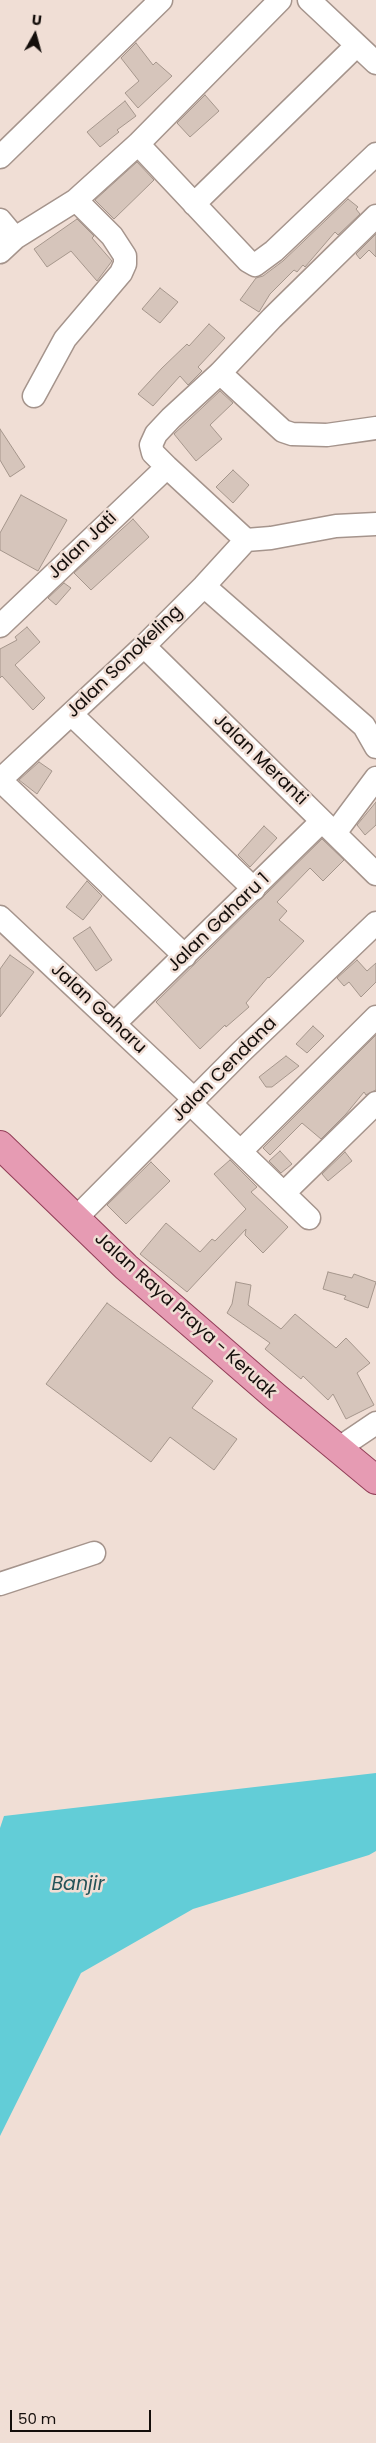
<!DOCTYPE html>
<style>
body{margin:0}
#map{position:relative;width:376px;height:2443px;overflow:hidden;background:#f0ded5;font-family:Poppins,sans-serif}
canvas{display:block}
.north{position:absolute;left:10px;top:10px;width:50px;height:50px;-webkit-text-stroke:4px #f0ded5;paint-order:stroke;rotate:7deg;font-size:14px;font-weight:700;line-height:20px;text-align:center;color:#140e0b}
.north::after{content:'';display:block;margin:auto;width:18px;height:22px;background:#140e0b;clip-path:polygon(50% 0,100% 100%,50% 72%,0 100%)}
.scale{position:absolute;left:10px;top:2410px;width:141px;height:22px;box-sizing:border-box;border:2px solid #140e0b;border-top:0;padding-left:6px;font-size:15px;line-height:18px;white-space:nowrap;color:#140e0b;-webkit-text-stroke:4px #f0ded5;paint-order:stroke}
</style>
<div id="map">
<canvas width="376" height="2443"></canvas>
<div class="north">U</div>
<div class="scale">50 m</div>
</div>
<script>
const c = document.querySelector('canvas').getContext('2d');
c.lineJoin = 'round';
function fill(path, color) {
  c.fillStyle = color;
  c.fill(path, 'evenodd');
}
function toPath(rows) {
  const path = new Path2D();
  for (const r of rows) {
    path.moveTo(r[0], r[1]);
    for (let i = 2; i < r.length; i += 2) path.lineTo(r[i], r[i + 1]);
  }
  return path;
}
function stroke(path, color, width, dash) {
  c.strokeStyle = color;
  c.lineWidth = width;
  c.lineCap = dash ? 'butt' : 'round';
  c.setLineDash(dash || []);
  c.stroke(path);
}
function drawText(font, color, halo, rows, align = 'center') {
  c.font = font + ' Poppins,sans-serif';
  c.lineWidth = 5;
  c.setLineDash([]);
  c.textBaseline = 'middle';
  c.strokeStyle = halo;
  c.fillStyle = color;
  for (const [text, x, y, turn = 0] of rows) {
    c.save();
    c.translate(x, y);
    c.rotate((+turn || 0) * Math.PI / 180);
    c.textAlign = isNaN(turn) ? turn : align;
    if (halo) c.strokeText(text, 0, 0);
    c.fillText(text, 0, 0);
    c.restore();
  }
}
fill(toPath([
 [376,1773,376,1851,369,1855,193,1909,81,1973,0,2136,0,1828,4,1816]
]), '#62cdd7');
const building = toPath([
 [136,43,153,65,156,62,172,76,138,108,125,93,139,81,121,58,136,43],
 [205,95,219,111,190,137,177,123,205,95],
 [125,101,136,116,117,130,119,132,100,147,87,132,125,101],
 [137,162,154,180,114,219,95,200,137,162],
 [348,199,358,207,356,209,360,214,338,235,335,232,305,267,303,265,297,272,294,270,270,294,259,312,240,300,256,278,263,276,283,261,348,199],
 [77,219,94,236,92,238,112,261,97,281,71,251,47,267,34,249,77,219],
 [376,234,376,257,369,250,360,259,356,254,376,234],
 [160,288,178,302,160,323,142,309,160,288],
 [209,324,225,338,198,367,202,371,188,385,180,376,153,406,138,394,162,368,187,344,189,346,209,324],
 [220,391,233,403,210,425,222,439,196,461,174,434,220,391],
 [0,429,25,467,10,477,0,460,0,429],
 [233,470,249,485,233,503,216,487,233,470],
 [21,495,67,520,38,571,0,550,0,533,21,495],
 [133,519,149,537,91,590,74,573,133,519],
 [64,583,71,588,56,605,48,598,64,583],
 [27,627,40,642,15,665,45,698,33,710,2,676,0,678,0,649,17,640,15,637,27,627],
 [39,762,52,771,37,794,19,780,39,762],
 [376,802,376,825,365,835,357,825,376,802],
 [264,826,277,838,250,867,238,855,264,826],
 [322,839,344,860,323,881,310,868,277,902,287,911,279,920,304,941,269,978,268,977,246,1003,249,1007,226,1027,225,1025,200,1049,156,1002,322,839],
 [87,881,102,896,83,920,66,907,87,881],
 [90,927,112,960,96,971,73,938,90,927],
 [10,955,34,972,0,1017,0,969,10,955],
 [357,960,367,971,376,963,376,982,361,997,349,982,344,986,337,978,357,960],
 [313,1026,324,1036,307,1053,296,1044,313,1026],
 [376,1035,376,1090,366,1095,364,1092,346,1114,321,1139,302,1123,270,1155,263,1148,376,1035],
 [286,1056,299,1066,272,1087,266,1087,259,1077,286,1056],
 [280,1151,292,1164,281,1173,269,1161,280,1151],
 [345,1152,352,1161,328,1181,322,1174,345,1152],
 [230,1160,257,1187,251,1192,288,1227,263,1253,245,1235,246,1229,187,1292,140,1254,166,1223,200,1252,212,1239,215,1241,246,1209,214,1174,230,1160],
 [151,1162,170,1181,126,1224,107,1205,151,1162],
 [328,1272,352,1278,354,1274,376,1282,368,1308,344,1299,346,1296,323,1289,328,1272],
 [236,1282,251,1285,248,1305,281,1329,295,1314,336,1348,346,1338,370,1363,357,1373,374,1405,346,1419,333,1394,328,1400,303,1376,301,1379,265,1349,270,1343,227,1313,232,1304,236,1282],
 [107,1303,213,1381,192,1408,237,1439,214,1470,170,1437,151,1462,46,1384,107,1303]
]);
fill(building, '#d6c5bb');
stroke(building, '#a5968c', 1);
const minor = toPath([
 [309,0,376,63],
 [138,144,248,261,255,265,274,251,376,154],
 [0,157,161,0],
 [194,204,356,46],
 [376,216,272,318,220,373,171,418,156,434,151,445,153,453,167,467,246,540,271,538,336,526,376,524],
 [0,220,15,238],
 [0,252,15,238,76,200,138,144,280,0],
 [220,373,283,431,292,434,327,435,376,428],
 [34,396,65,339,121,273,125,264,125,256,112,236,76,200],
 [204,586,364,726,376,747],
 [0,626,167,467],
 [144,646,376,874],
 [71,714,254,889],
 [0,780,144,646,204,586,246,540],
 [0,780,185,956],
 [335,833,376,778],
 [0,917,195,1100],
 [114,1024,322,821],
 [191,1104,309,1218],
 [241,1151,376,1017],
 [284,1193,376,1103],
 [76,1218,241,1052,376,923],
 [339,1448,376,1423],
 [0,1584,94,1553]
]);
const major = toPath([
 [0,1145,126,1267,276,1397,376,1480]
]);
stroke(minor, '#a5948c', 25);
stroke(major, '#923e58', 30);
stroke(minor, '#fff', 22);
stroke(major, '#e69bb3', 28);
drawText('18px', '#140e0b', '#f0ded5', [
 ["Jalan Jati",83,546,-44],
 ["Jalan Sonokeling",125,662,-44],
 ["Jalan Meranti",260,760,44],
 ["Jalan Gaharu 1",219,923,-44],
 ["Jalan Gaharu",98,1009,43],
 ["Jalan Cendana",225,1070,-45],
 ["Jalan Raya Praya - Keruak",185,1316,42]
]);
drawText('italic 19px', '#245358', '#f0ded5', [
 ["Banjir",78,1885]
]);
</script>
